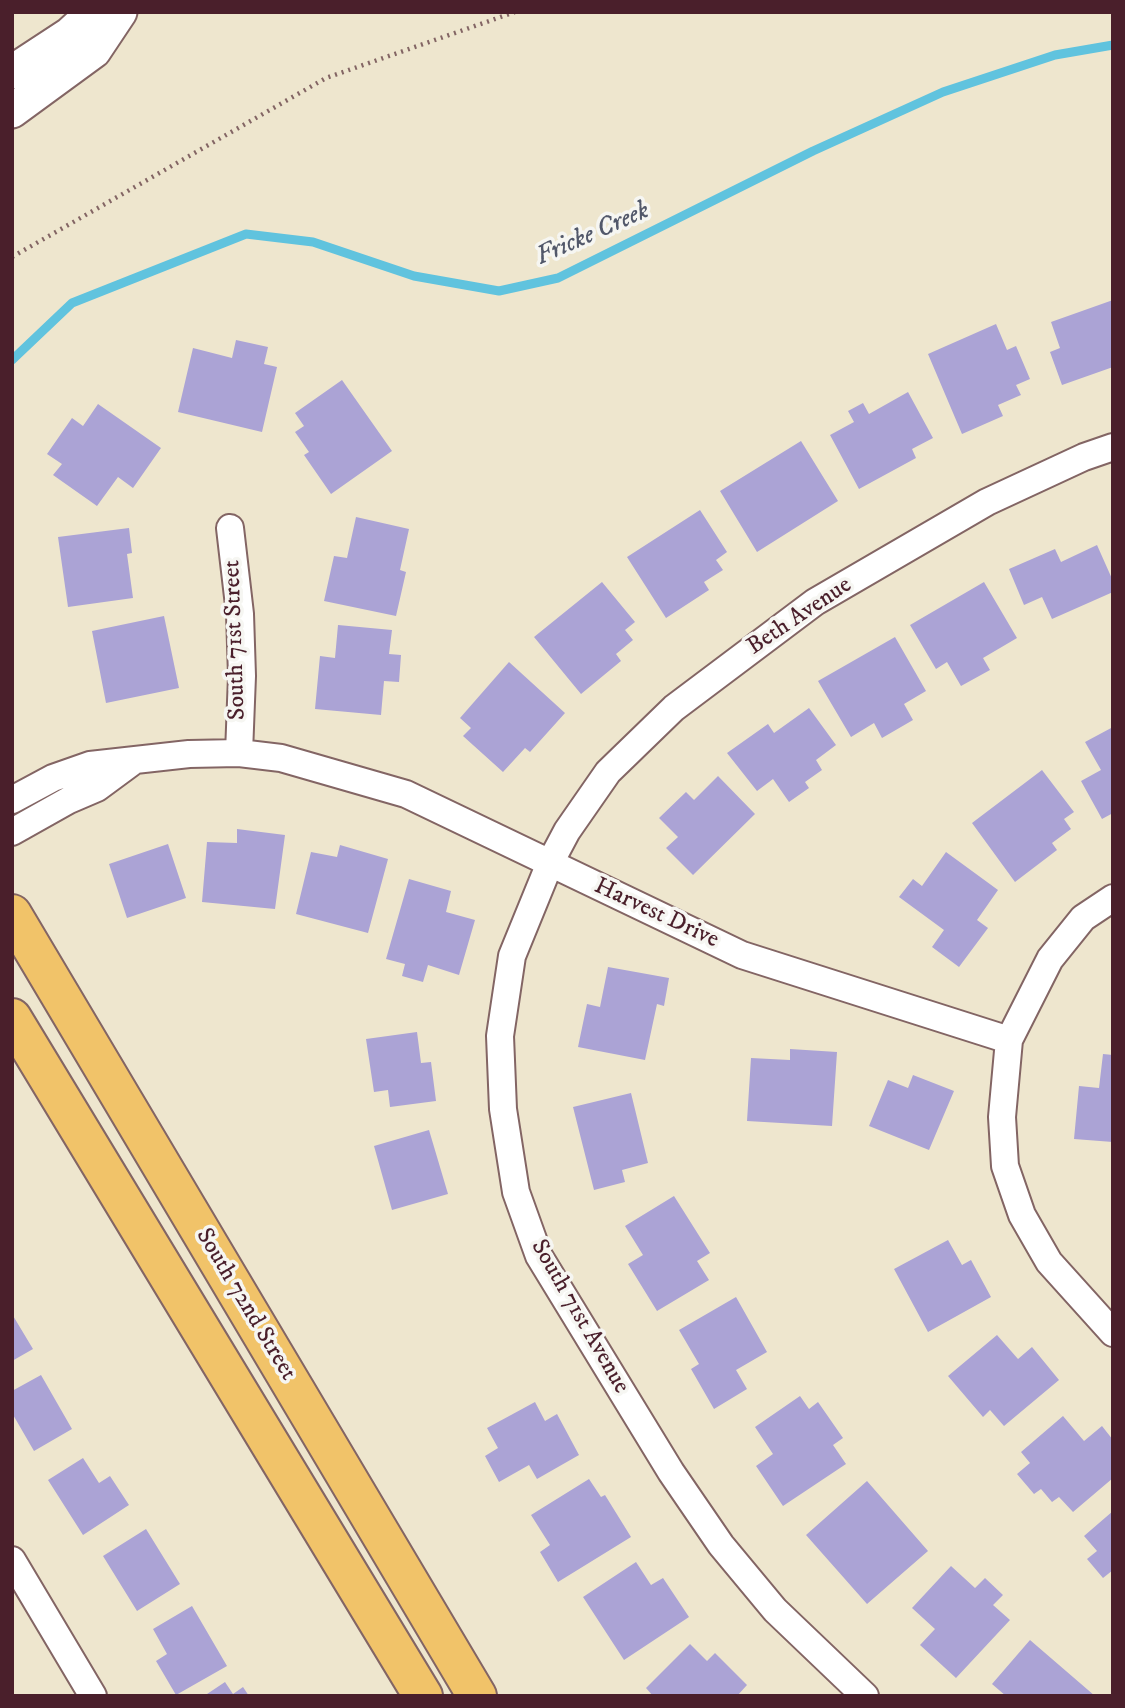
<!DOCTYPE html>
<style>
body{margin:0}
#map{position:relative;width:1125px;height:1708px;overflow:hidden;background:#eee6ce;font-family:"IM FELL DW Pica",serif}
canvas{display:block}
.frame{position:absolute;inset:0;border:14px solid #4a1f2b;pointer-events:none}
</style>
<div id="map">
<canvas width="1125" height="1708"></canvas>
<div class="frame"></div>
</div>
<script>
const c = document.querySelector('canvas').getContext('2d');
c.lineJoin = 'round';
function toPath(rows) {
  const path = new Path2D();
  for (const r of rows) {
    path.moveTo(r[0], r[1]);
    for (let i = 2; i < r.length; i += 2) path.lineTo(r[i], r[i + 1]);
  }
  return path;
}
function stroke(path, color, width, dash) {
  c.strokeStyle = color;
  c.lineWidth = width;
  c.lineCap = dash ? 'butt' : 'round';
  c.setLineDash(dash || []);
  c.stroke(path);
}
function fill(path, color) {
  c.fillStyle = color;
  c.fill(path, 'evenodd');
}
function drawText(font, color, halo, rows, align = 'center') {
  c.font = font + ' "IM FELL DW Pica",serif';
  c.lineWidth = 7;
  c.setLineDash([]);
  c.textBaseline = 'middle';
  c.strokeStyle = halo;
  c.fillStyle = color;
  for (const [text, x, y, turn = 0] of rows) {
    c.save();
    c.translate(x, y);
    c.rotate((+turn || 0) * Math.PI / 180);
    c.textAlign = isNaN(turn) ? turn : align;
    if (halo) c.strokeText(text, 0, 0);
    c.fillText(text, 0, 0);
    c.restore();
  }
}
stroke(toPath([
 [12,360,72,303,246,234,313,242,414,276,499,291,558,278,813,151,943,92,1055,55,1113,45]
]), '#60c3de', 9);
fill(toPath([
 [1113,300,1113,367,1062,385,1050,352,1060,348,1051,322],
 [996,324,1007,350,1016,346,1030,379,1016,385,1021,395,998,405,1003,416,962,434,928,354],
 [236,340,268,347,264,364,277,367,262,432,178,412,193,348,232,358],
 [342,380,392,451,331,494,304,455,309,452,295,432,304,426,295,413],
 [908,392,933,438,912,449,916,458,859,489,830,435,854,422,848,411,863,403,869,414],
 [98,404,161,448,133,488,118,477,97,506,53,475,62,464,47,454,72,418,83,426],
 [801,441,838,501,757,552,720,491],
 [700,510,727,552,716,560,723,570,704,582,709,590,666,618,627,557],
 [356,517,409,529,400,570,406,572,396,616,324,601,334,556,347,558],
 [129,528,132,553,127,554,133,598,68,607,58,537],
 [1097,545,1113,581,1113,592,1052,619,1042,597,1024,605,1009,569,1055,549,1061,562],
 [602,582,635,622,625,630,633,640,616,654,621,661,581,694,534,637],
 [984,582,1017,638,983,658,990,670,961,686,947,662,936,669,910,625],
 [164,616,179,688,106,703,92,631],
 [338,625,392,630,389,654,401,655,399,682,384,681,381,715,315,709,320,656,335,658],
 [895,637,926,691,904,704,913,720,882,738,874,723,851,737,818,681],
 [509,662,565,713,530,752,525,748,503,772,463,736,471,728,460,718],
 [809,708,836,745,816,760,822,770,805,782,809,788,789,802,773,779,757,791,727,753,768,724,774,733],
 [1113,727,1113,813,1102,819,1081,781,1101,770,1085,742],
 [1042,770,1074,812,1064,819,1071,829,1052,843,1057,850,1015,882,972,823],
 [718,776,755,814,693,875,666,848,678,837,659,818,686,792,694,800],
 [237,829,285,835,275,909,202,902,207,842,237,843],
 [168,844,186,898,127,918,109,864],
 [340,845,388,859,368,933,296,914,311,852,337,857],
 [946,852,998,890,977,920,988,928,959,967,932,947,944,930,899,897,913,879,922,886],
 [409,879,451,891,446,912,475,920,459,975,428,965,423,982,402,976,405,964,386,959],
 [608,967,669,978,664,1006,657,1004,645,1060,578,1047,587,1004,600,1007],
 [417,1032,421,1063,431,1062,436,1101,390,1107,388,1090,374,1092,366,1039],
 [790,1049,837,1052,832,1126,747,1121,751,1058,790,1060],
 [1103,1054,1113,1055,1113,1142,1074,1139,1079,1086,1099,1088],
 [913,1075,954,1091,929,1150,869,1126,888,1080,908,1088],
 [631,1093,648,1163,622,1170,625,1182,594,1190,573,1107],
 [429,1130,448,1194,392,1210,374,1146],
 [674,1196,710,1253,697,1261,709,1280,657,1311,628,1264,643,1255,625,1226],
 [948,1240,962,1265,971,1260,991,1297,928,1332,894,1269],
 [736,1297,767,1352,736,1370,747,1389,714,1409,691,1369,699,1364,679,1330],
 [12,1314,33,1349,12,1361],
 [997,1335,1018,1359,1032,1347,1059,1380,1004,1426,990,1410,983,1417,948,1376],
 [41,1375,72,1429,34,1451,12,1413,12,1391],
 [800,1396,809,1409,818,1402,843,1438,833,1445,846,1464,783,1506,756,1466,773,1454,755,1427],
 [535,1402,545,1421,557,1414,579,1455,537,1479,529,1465,499,1482,485,1456,498,1448,487,1428],
 [1063,1416,1084,1441,1102,1426,1113,1440,1113,1478,1073,1512,1059,1497,1052,1502,1041,1489,1034,1494,1017,1474,1030,1463,1021,1452],
 [83,1458,99,1483,110,1476,129,1505,83,1535,48,1480],
 [589,1479,601,1497,605,1495,631,1537,558,1582,540,1552,550,1545,531,1515],
 [867,1481,928,1551,867,1604,806,1535],
 [1113,1511,1113,1570,1103,1578,1087,1559,1097,1551,1084,1536],
 [146,1529,180,1584,137,1611,103,1556],
 [636,1562,651,1585,663,1578,689,1617,624,1660,583,1597],
 [951,1566,975,1588,985,1578,1003,1595,993,1605,1010,1620,956,1678,920,1645,935,1629,912,1608],
 [192,1606,227,1666,176,1695,156,1661,167,1654,153,1629],
 [1030,1640,1095,1696,1006,1696,992,1684],
 [690,1644,707,1661,715,1653,747,1685,737,1696,653,1696,646,1688],
 [225,1682,233,1694,243,1687,249,1696,204,1696]
]), '#aba3d5');
const minor = toPath([
 [230,528,240,614,242,676,239,753],
 [135,760,189,754,239,753,281,758,406,794,742,955,1009,1040],
 [12,800,53,778,90,765,135,760,97,788,69,800,12,832],
 [1113,898,1083,918,1050,959,1009,1040,1002,1117,1005,1166,1022,1215,1049,1262,1113,1333],
 [12,1560,93,1696],
 [865,1696,775,1610,721,1545,671,1472,539,1256,516,1192,503,1109,500,1036,512,956,550,863,567,831,608,772,674,708,815,602,987,502,1084,457,1113,447]
]);
const tertiary = toPath([
 [12,72,70,34,94,12],
 [12,111,94,51,120,12]
]);
const primary = toPath([
 [12,914,477,1696],
 [12,1018,423,1696]
]);
stroke(minor, '#836564', 30);
stroke(tertiary, '#836564', 37);
stroke(primary, '#836564', 42);
stroke(toPath([
 [12,257,326,78,515,12]
]), '#836564', 4.5, [2, 5]);
stroke(minor, '#fff', 26);
stroke(tertiary, '#fff', 33);
stroke(primary, '#f1c369', 38);
drawText('24px', '#4a1f2b', '#f6f6f2', [
 ["Beth Avenue",800,617,-34],
 ["South 71st Street",236,640,-92],
 ["Harvest Drive",656,914,25],
 ["South 72nd Street",245,1305,59],
 ["South 71st Avenue",579,1317,60]
]);
drawText('italic 26px', '#52586a', '#f6f6f2', [
 ["Fricke Creek",593,235,-24]
]);
</script>
